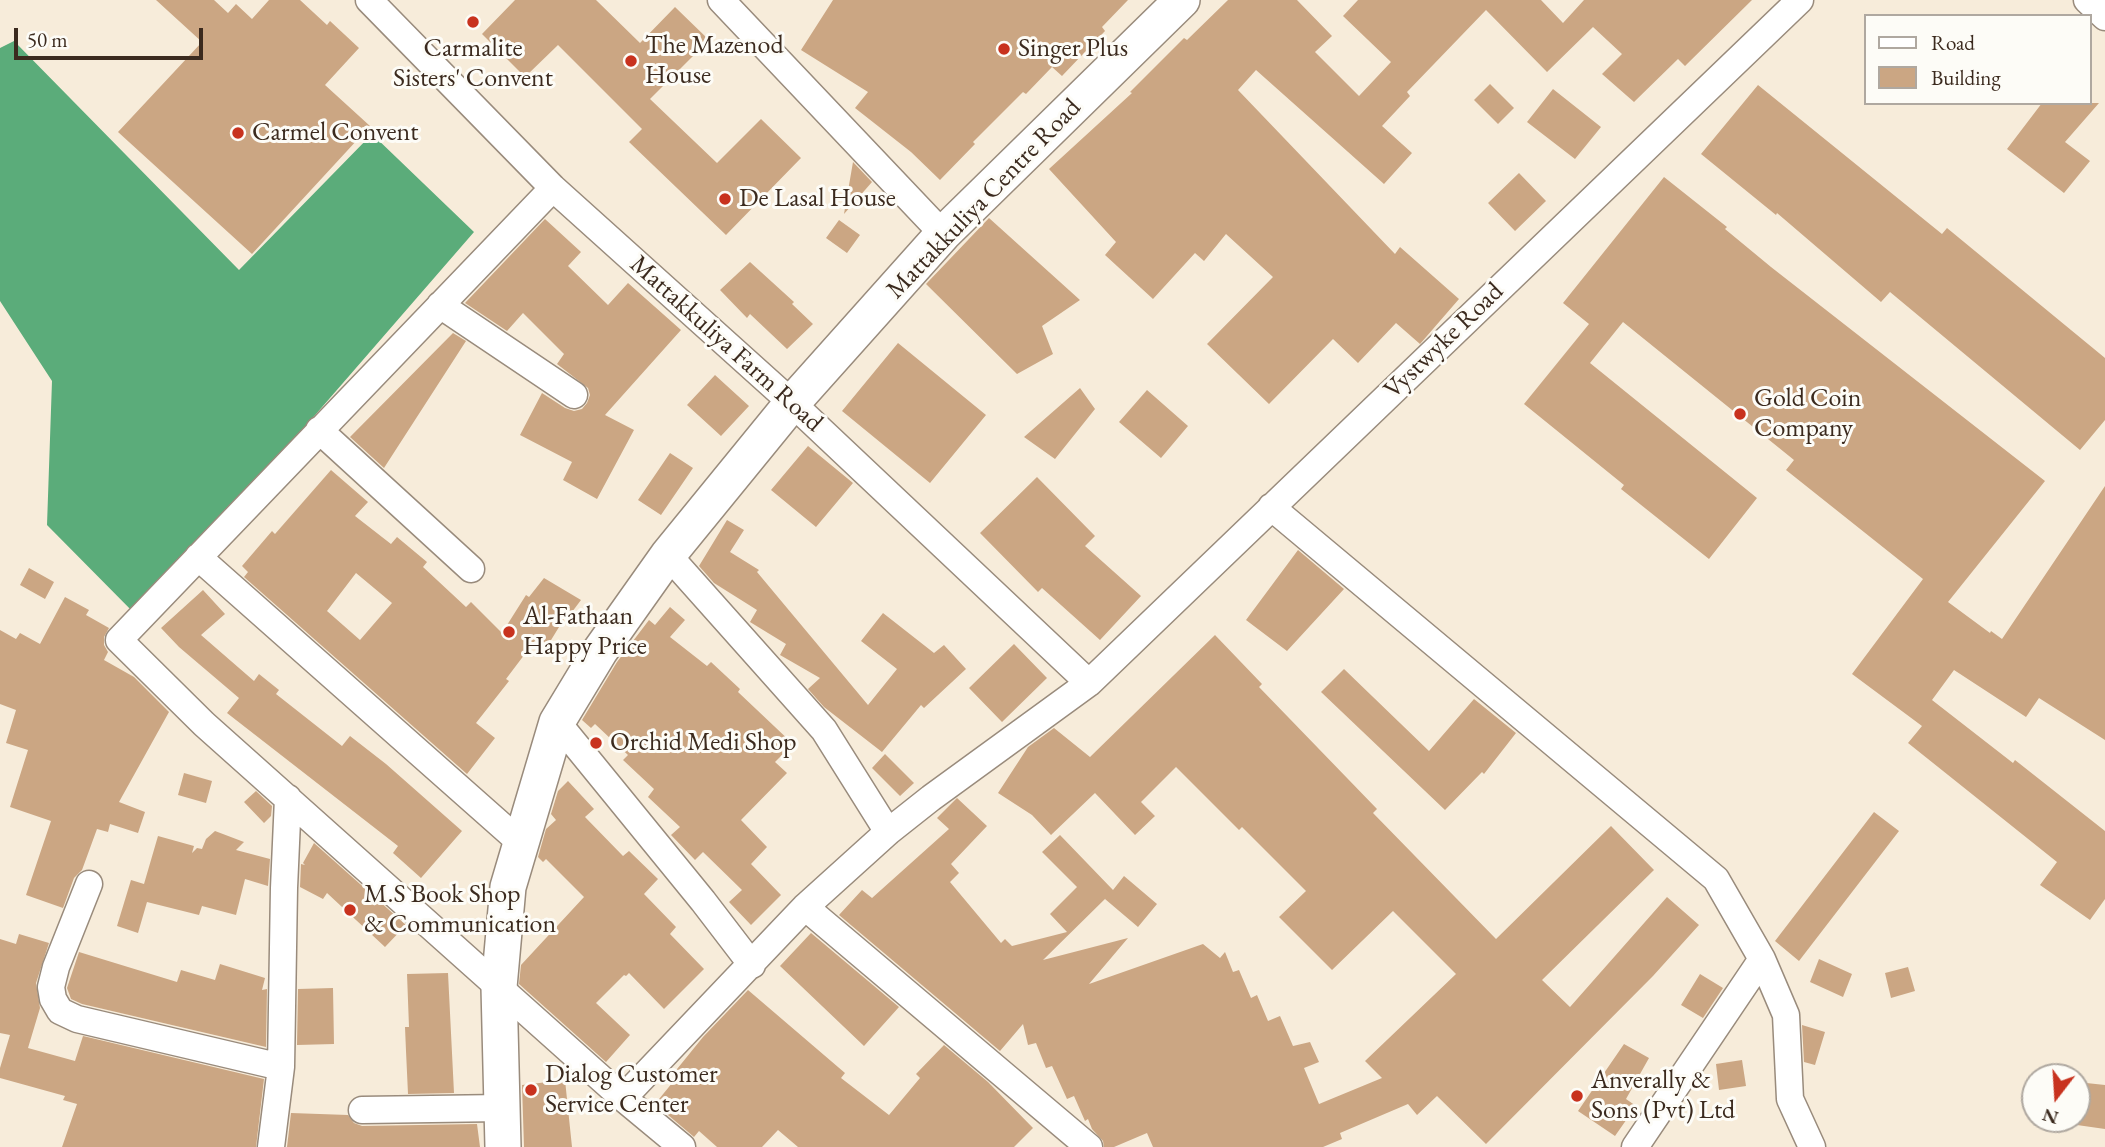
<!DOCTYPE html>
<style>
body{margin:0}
#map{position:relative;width:2105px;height:1147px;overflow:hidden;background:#f7ecda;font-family:"EB Garamond",serif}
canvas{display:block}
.legend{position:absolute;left:1864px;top:14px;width:228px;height:91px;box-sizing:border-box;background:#fdfcf7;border:2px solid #afa8a0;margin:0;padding:9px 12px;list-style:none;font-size:21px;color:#3b2a1e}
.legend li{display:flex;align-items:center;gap:14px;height:35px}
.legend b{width:35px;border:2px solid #afa8a0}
.north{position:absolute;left:2021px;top:1063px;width:70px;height:70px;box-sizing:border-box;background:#fdfcf7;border:2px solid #afa8a0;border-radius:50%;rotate:197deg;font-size:19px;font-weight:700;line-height:28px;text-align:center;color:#3b2a1e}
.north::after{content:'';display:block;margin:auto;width:24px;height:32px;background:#c8321e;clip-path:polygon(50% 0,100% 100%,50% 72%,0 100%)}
.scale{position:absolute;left:14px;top:28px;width:189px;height:32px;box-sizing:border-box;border:4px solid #3b2a1e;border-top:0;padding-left:9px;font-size:21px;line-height:24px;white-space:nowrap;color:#3b2a1e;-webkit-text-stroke:5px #fdfcf7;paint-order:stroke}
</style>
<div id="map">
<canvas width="2105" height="1147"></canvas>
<ul class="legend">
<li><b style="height:9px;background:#fff"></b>Road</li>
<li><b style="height:19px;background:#cba683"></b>Building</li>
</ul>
<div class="north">N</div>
<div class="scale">50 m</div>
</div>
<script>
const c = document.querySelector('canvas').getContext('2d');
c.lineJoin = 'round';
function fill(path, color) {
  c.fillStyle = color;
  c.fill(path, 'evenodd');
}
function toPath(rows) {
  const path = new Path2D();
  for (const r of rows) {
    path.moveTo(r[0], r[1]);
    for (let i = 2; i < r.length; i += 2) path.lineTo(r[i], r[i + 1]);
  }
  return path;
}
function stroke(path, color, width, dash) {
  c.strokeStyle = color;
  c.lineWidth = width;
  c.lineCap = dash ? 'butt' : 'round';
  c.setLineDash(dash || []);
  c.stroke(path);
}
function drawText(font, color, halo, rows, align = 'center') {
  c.font = font + ' "EB Garamond",serif';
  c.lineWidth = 6;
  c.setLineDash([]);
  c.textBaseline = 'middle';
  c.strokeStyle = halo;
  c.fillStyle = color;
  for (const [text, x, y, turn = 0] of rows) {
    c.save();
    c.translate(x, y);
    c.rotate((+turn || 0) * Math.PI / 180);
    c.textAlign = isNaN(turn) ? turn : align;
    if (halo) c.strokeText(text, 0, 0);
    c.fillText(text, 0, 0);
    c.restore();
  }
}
fill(toPath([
 [14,41,239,270,372,134,474,232,139,618,47,525,52,381,0,301,0,48]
]), '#5bac7a');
fill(toPath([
 [156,0,214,0,228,13,236,4,252,19,269,0,300,0,327,25,330,21,359,48,325,85,370,126,252,254,118,132,202,42],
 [515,0,596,0,640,43,675,7,709,40,650,99,717,163,761,119,801,158,726,235,629,142,642,129,558,45,525,77,482,34],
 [833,0,1128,0,1102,27,1105,31,1062,76,1052,67,1026,94,1023,92,973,142,975,144,940,180,911,152,855,108,868,92,801,50],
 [1228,0,1297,0,1332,36,1315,52,1359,96,1391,62,1343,16,1358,0,1541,0,1563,23,1584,0,1752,0,1685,66,1678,59,1634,102,1602,74,1622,54,1593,27,1547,72,1486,10,1407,92,1410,96,1382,126,1412,153,1384,184,1256,70,1238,90,1395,254,1400,247,1459,299,1420,344,1396,323,1358,363,1333,339,1269,404,1207,344,1273,277,1226,234,1204,261,1195,253,1153,299,1105,255,1116,242,1049,169,1132,93,1130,92,1184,38,1187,40],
 [1490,84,1514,108,1498,124,1474,100],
 [1758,85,1942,234,1947,228,2105,358,2105,420,2080,450,1890,292,1881,302,1777,213,1776,215,1701,154],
 [1553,89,1601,127,1575,159,1527,122],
 [2042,103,2099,103,2065,142,2090,161,2064,193,2007,149],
 [853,162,872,182,844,214],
 [1519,173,1546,201,1515,231,1488,203],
 [1664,177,1727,227,1725,229,1771,267,2045,481,1948,602,1990,633,1991,631,2002,639,2105,486,2105,740,2039,698,2026,717,1954,670,1932,700,2013,763,2015,760,2105,831,2105,899,2090,920,2040,885,2057,862,1908,743,1922,726,1852,674,1923,579,1786,470,1794,460,1623,322,1590,363,1757,498,1709,559,1621,489,1624,485,1524,404,1589,324,1563,303],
 [989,218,1080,300,1042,326,1053,354,1017,374,926,284],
 [545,219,581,252,568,266,608,305,628,283,681,330,605,415,634,430,597,499,563,480,572,462,520,435,542,393,565,408,574,411,582,409,587,403,590,395,588,388,557,364,564,354,523,313,507,331,465,303],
 [839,220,860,235,847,253,826,238],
 [750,262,794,302,792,304,813,324,787,349,750,314,747,318,720,290],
 [453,333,466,341,384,468,350,437],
 [898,343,986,415,930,483,842,411],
 [715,375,749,406,721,436,687,405],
 [1080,388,1095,409,1055,459,1024,437],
 [1147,390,1188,426,1161,458,1119,422],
 [808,446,853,483,816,527,771,490],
 [670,453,693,468,661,515,638,500],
 [331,470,368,502,355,516,391,544,397,537,427,562,423,567,466,607,471,602,502,633,526,595,529,597,544,578,581,600,569,616,567,614,548,645,537,638,506,679,509,681,476,723,495,738,467,774,244,577,248,572,242,566,272,531,275,534],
 [356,573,392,603,360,640,327,611],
 [1037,477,1095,536,1085,546,1141,596,1100,640,1042,588,1038,592,980,533],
 [727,520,744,530,730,552,759,570,757,572,868,705,897,669,861,641,883,613,934,653,944,645,966,669,924,708,921,705,882,752,824,707,808,689,820,678,780,655,786,644,750,622,757,610,714,583,699,566],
 [1298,550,1344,589,1287,651,1246,620],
 [29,568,54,582,45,599,20,585],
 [203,590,225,614,201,635,254,681,259,674,279,690,276,694,342,746,350,736,386,764,462,831,421,878,393,853,398,846,227,713,239,698,179,647,161,628],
 [65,597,89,610,86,615,109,628,104,637,104,645,108,652,104,660,134,677,169,712,119,802,145,812,138,833,110,824,108,832,97,829,82,870,74,878,63,908,26,895,51,821,10,807,28,750,6,743,16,710,0,704,0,630,16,639,20,633,40,644],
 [670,607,685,620,670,637,707,666,711,662,740,689,738,692,793,744,775,762,787,773,741,820,767,847,751,864,781,895,751,925,729,902,742,890,703,852,695,860,671,835,680,827,648,797,654,789,623,760,628,755,595,724,591,728,582,720,617,662,649,620,655,625],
 [1215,635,1262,684,1259,687,1377,809,1373,813,1496,939,1611,826,1654,870,1542,980,1570,1007,1667,897,1699,925,1653,976,1486,1144,1437,1096,1417,1115,1408,1104,1340,1133,1342,1139,1323,1147,1153,1147,1147,1133,1114,1147,1104,1147,1103,1141,1092,1129,1088,1119,1085,1121,1074,1096,1067,1099,1052,1066,1046,1068,1036,1043,1028,1045,1023,1024,1000,1051,839,915,862,890,872,898,949,829,937,818,957,798,987,826,951,864,959,873,950,882,1001,943,1005,939,1012,946,1067,932,1050,914,1077,887,1042,852,1060,835,1113,890,1124,876,1157,904,1138,927,1105,899,1107,897,1043,960,1128,938,1089,984,1203,944,1220,958,1225,952,1233,972,1239,970,1251,998,1257,995,1268,1021,1280,1016,1293,1046,1310,1042,1319,1062,1304,1068,1319,1104,1382,1078,1365,1061,1456,974,1393,911,1332,970,1279,917,1306,891,1242,827,1239,830,1176,767,1141,802,1155,816,1135,835,1095,793,1051,835,1032,815,998,793,1028,747,1054,728,1090,757],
 [1014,644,1047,678,1002,722,969,688],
 [1344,669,1429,751,1474,699,1516,733,1484,774,1482,772,1445,810,1321,692],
 [885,754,914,783,900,796,872,768],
 [184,773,212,781,206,803,178,795],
 [568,781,594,809,585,817,623,856,629,851,658,879,644,894,676,927,670,934,704,969,664,1009,629,973,626,976,624,975,596,1003,630,1035,606,1062,519,984,521,965,584,897,546,859,543,862,538,857,546,829,556,820,551,814,558,791],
 [256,791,272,806,271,816,264,823,244,802],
 [1874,812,1899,831,1799,961,1775,941],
 [215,831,244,842,236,850,270,859,268,886,245,879,236,915,202,906,199,915,147,902,138,933,117,926,131,880,144,884,158,836,194,846,192,853,197,848,202,849,206,839],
 [314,843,406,925,385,947,327,893,323,899,300,887,301,864,305,865,303,863],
 [811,933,899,1007,864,1046,780,966],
 [19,934,49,943,36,983,40,1008,28,1048,75,1061,83,1036,264,1079,256,1147,62,1147,77,1104,63,1100,65,1096,0,1078,0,1068,10,1035,0,1033,0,939,16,944],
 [79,952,177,982,181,970,215,980,220,964,265,978,262,990,267,989,266,1047,82,1004,71,999,67,988],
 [1819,959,1852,974,1843,997,1810,982],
 [1908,967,1915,991,1891,998,1885,973],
 [448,973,454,1093,408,1094,406,1051,405,1027,409,1027,407,974],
 [1700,974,1723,988,1703,1018,1681,1005],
 [333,988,334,1044,297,1045,298,989],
 [748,990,845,1073,841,1078,889,1115,920,1078,916,1074,944,1045,988,1082,1033,1128,1014,1147,798,1147,778,1130,762,1147,717,1147,699,1131,694,1137,655,1104,677,1077,673,1074,703,1037],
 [1802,1025,1825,1032,1815,1065,1804,1062],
 [1624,1044,1649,1058,1626,1099,1636,1106,1615,1136,1578,1111],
 [1742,1060,1746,1086,1719,1090,1716,1064],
 [565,1080,572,1147,524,1147,522,1085],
 [2077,1082,2105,1085,2105,1129,2077,1125],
 [291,1113,348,1115,354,1123,362,1126,477,1124,480,1147,287,1147]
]), '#cba683');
const minor = toPath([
 [369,0,553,188,792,403,1089,683],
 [721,0,943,234],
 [2087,0,2105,17],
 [553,188,119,640,204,724,623,1098,682,1147],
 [440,305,574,395],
 [319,430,471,569],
 [1271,507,1716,879,1762,959,1635,1147],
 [668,555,824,730,888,832],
 [198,557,520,842],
 [557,722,703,901,752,965],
 [89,884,56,967,51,987,53,999,60,1011,77,1019,281,1067],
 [805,907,1089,1147],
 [1762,959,1786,1015,1790,1099,1812,1147],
 [623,1098,805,907,888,832,931,798,1089,683,1800,0],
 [362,1110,502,1108],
 [271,1147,281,1067,284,888,288,798]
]);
const major = toPath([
 [503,1147,499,987,508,887,557,722,600,651,668,555,792,403,943,234,1182,0]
]);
stroke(minor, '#998b7c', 29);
stroke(major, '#998b7c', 38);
stroke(minor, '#fff', 26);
stroke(major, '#fff', 35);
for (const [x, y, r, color] of [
 [473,22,7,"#c8321e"],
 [1004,49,7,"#c8321e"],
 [631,61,7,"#c8321e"],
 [238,133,7,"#c8321e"],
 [725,199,7,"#c8321e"],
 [1740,414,7,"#c8321e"],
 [509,632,7,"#c8321e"],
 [596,743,7,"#c8321e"],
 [350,910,7,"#c8321e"],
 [531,1090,7,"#c8321e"],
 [1577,1096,7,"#c8321e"]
]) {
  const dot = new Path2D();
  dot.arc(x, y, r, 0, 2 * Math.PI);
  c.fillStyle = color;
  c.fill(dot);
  stroke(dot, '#fdfcf7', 2.5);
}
drawText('26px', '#3b2a1e', '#fdfcf7', [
 ["The Mazenod",645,46],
 ["House",645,76],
 ["Carmalite",473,49,"center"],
 ["Sisters' Convent",473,79,"center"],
 ["Singer Plus",1018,49],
 ["Carmel Convent",252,133],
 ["De Lasal House",739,199],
 ["Gold Coin",1754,399],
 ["Company",1754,429],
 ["Al-Fathaan",523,617],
 ["Happy Price",523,647],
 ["Orchid Medi Shop",610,743],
 ["M.S Book Shop",364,895],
 ["& Communication",364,925],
 ["Dialog Customer",545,1075],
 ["Service Center",545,1105],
 ["Anverally &",1591,1081],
 ["Sons (Pvt) Ltd",1591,1111]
], 'left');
drawText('26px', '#3b2a1e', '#fdfcf7', [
 ["Mattakkuliya Centre Road",984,199,-46],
 ["Vystwyke Road",1444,341,-44],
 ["Mattakkuliya Farm Road",726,344,42]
]);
</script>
